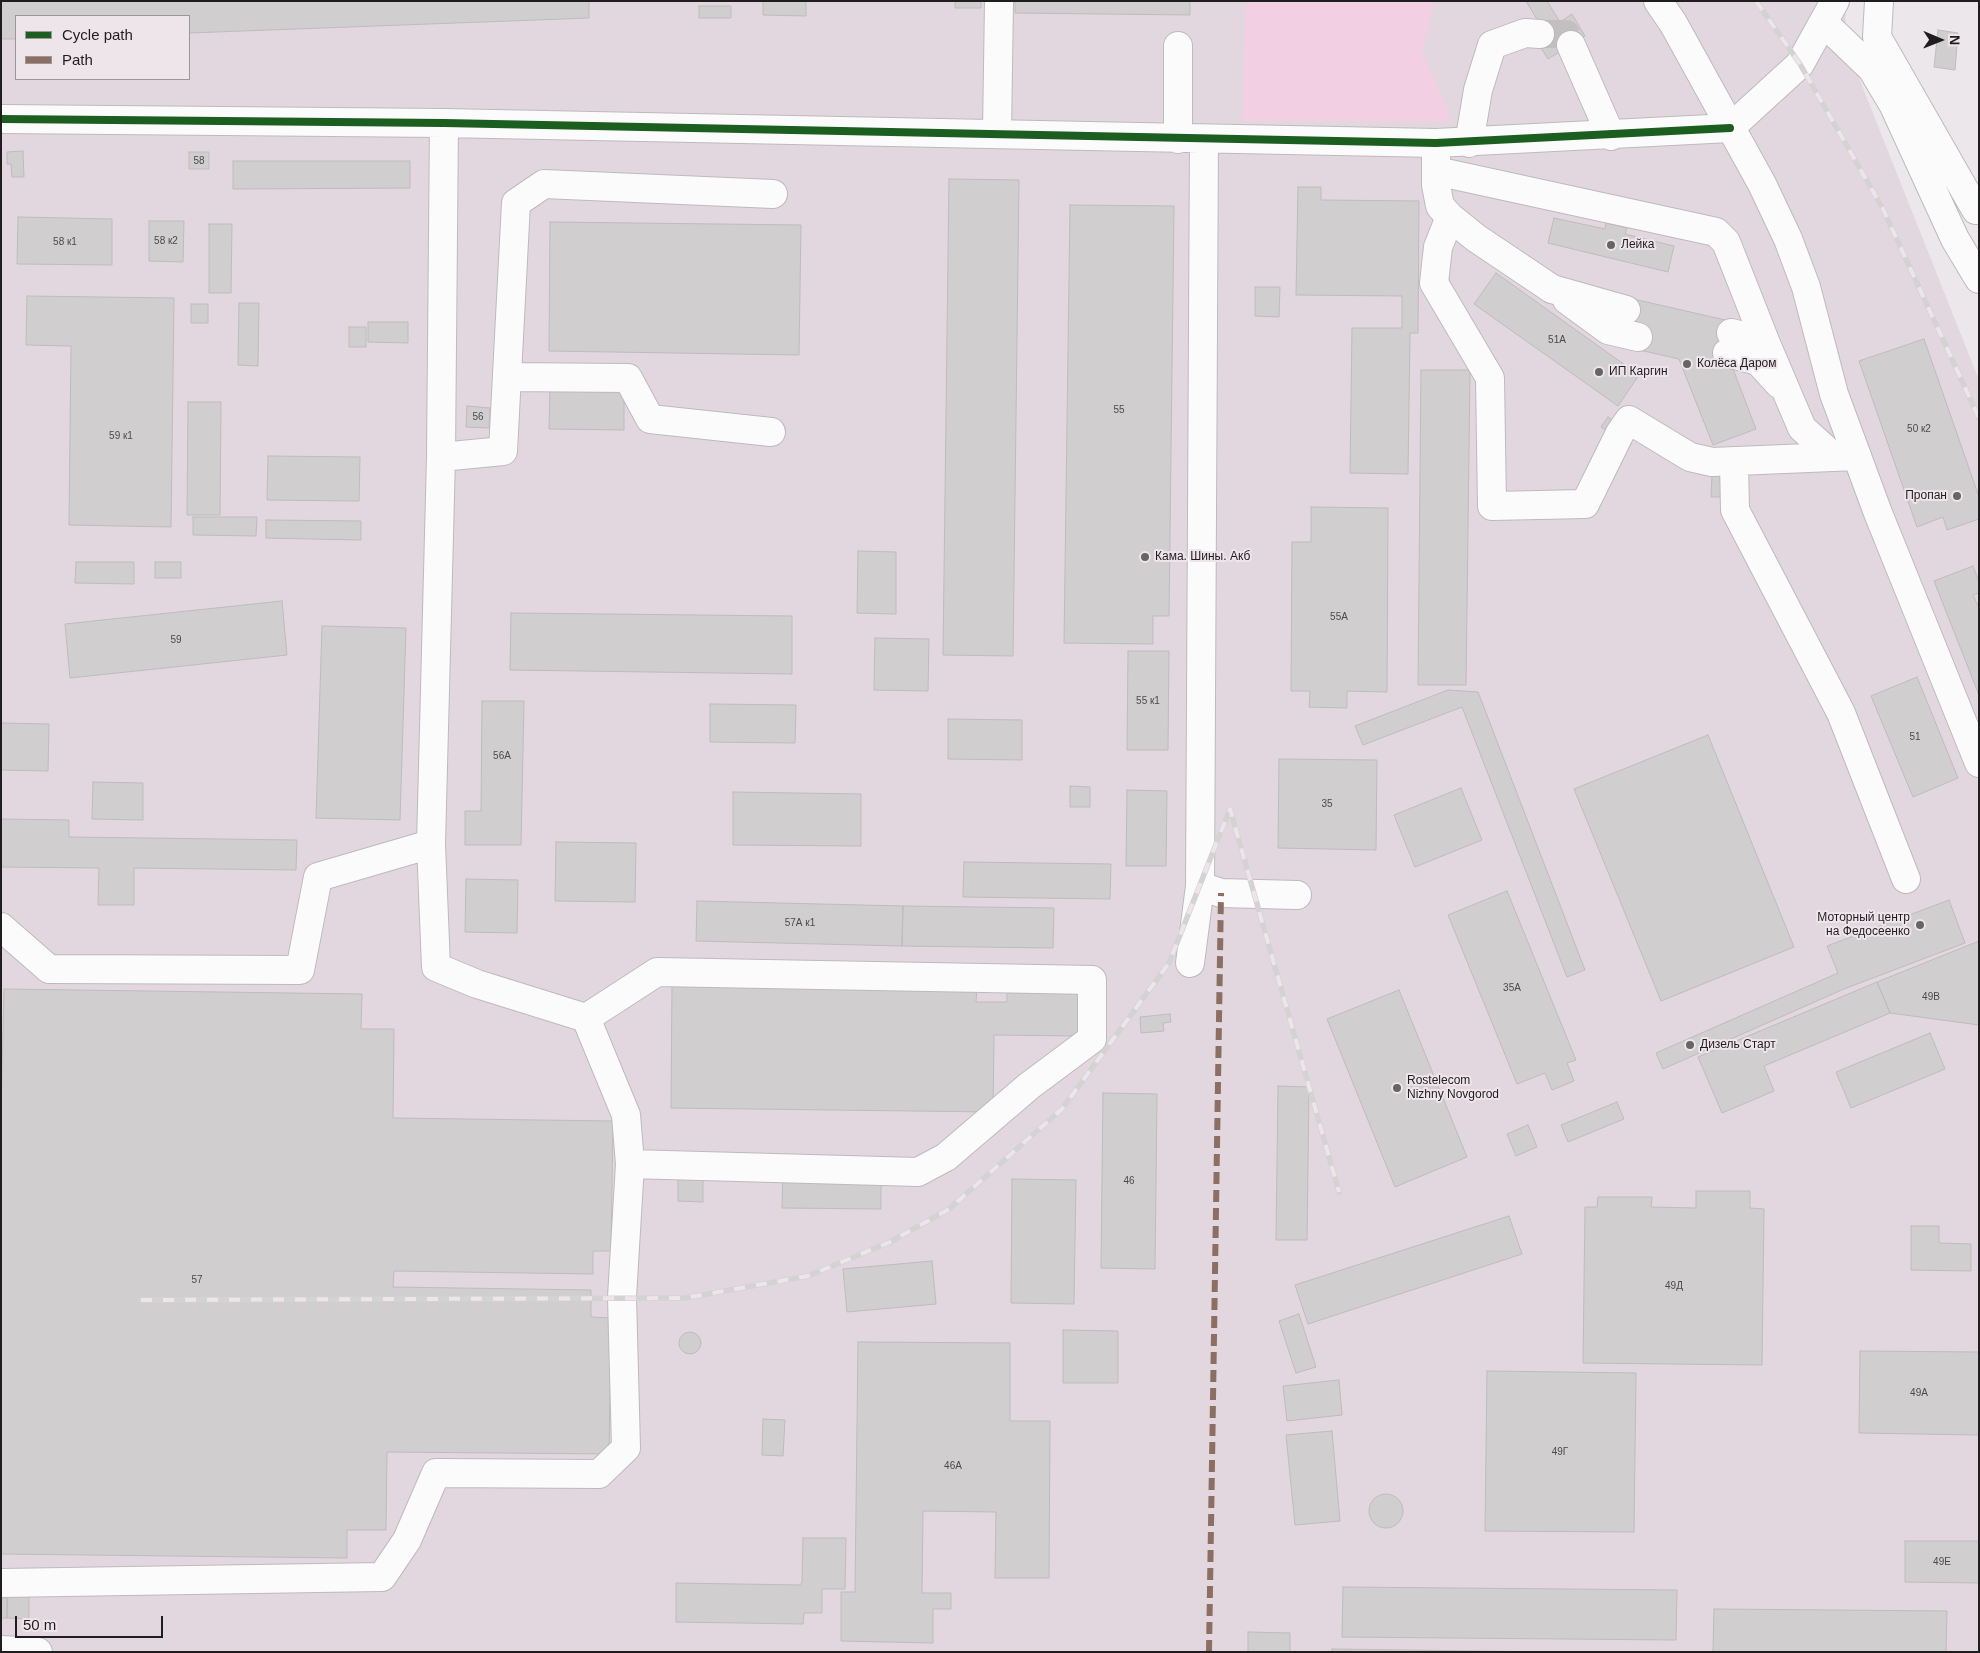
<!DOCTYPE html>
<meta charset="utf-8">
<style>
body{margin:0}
#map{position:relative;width:1980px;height:1653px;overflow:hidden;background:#ece7ea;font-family:Helvetica,sans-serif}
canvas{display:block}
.frame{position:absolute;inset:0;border:2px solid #201d1f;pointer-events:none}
.legend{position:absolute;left:15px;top:15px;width:175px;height:65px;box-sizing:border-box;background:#eee5ea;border:1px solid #9c9599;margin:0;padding:6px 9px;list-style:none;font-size:15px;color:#201d1f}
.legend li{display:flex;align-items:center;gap:10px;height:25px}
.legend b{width:25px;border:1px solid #9c9599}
.north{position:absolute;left:1915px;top:15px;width:50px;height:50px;-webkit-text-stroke:4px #eee5ea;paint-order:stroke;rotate:91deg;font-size:14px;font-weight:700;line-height:20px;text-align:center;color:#201d1f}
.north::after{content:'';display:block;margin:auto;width:18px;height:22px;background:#201d1f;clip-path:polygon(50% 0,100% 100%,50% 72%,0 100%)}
.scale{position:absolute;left:15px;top:1616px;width:148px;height:22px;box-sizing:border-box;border:2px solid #201d1f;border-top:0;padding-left:6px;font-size:15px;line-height:18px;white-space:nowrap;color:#201d1f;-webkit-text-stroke:4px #eee5ea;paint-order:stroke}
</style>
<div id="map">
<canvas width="1980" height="1653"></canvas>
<div class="frame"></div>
<ul class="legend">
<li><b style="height:6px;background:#1b5e20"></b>Cycle path</li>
<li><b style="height:6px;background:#8d6e63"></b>Path</li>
</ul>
<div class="north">N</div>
<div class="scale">50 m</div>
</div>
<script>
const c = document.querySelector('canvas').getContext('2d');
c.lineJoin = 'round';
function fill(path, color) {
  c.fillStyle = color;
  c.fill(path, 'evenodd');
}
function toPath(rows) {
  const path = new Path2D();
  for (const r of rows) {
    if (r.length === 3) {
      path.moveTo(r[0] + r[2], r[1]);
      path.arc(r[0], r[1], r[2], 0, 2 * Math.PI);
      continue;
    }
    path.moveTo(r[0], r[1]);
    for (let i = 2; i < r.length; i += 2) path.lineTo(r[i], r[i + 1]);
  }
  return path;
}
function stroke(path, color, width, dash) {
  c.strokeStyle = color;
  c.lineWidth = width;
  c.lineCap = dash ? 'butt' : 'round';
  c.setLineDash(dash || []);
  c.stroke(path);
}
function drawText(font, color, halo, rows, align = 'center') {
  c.font = font + ' Helvetica,sans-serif';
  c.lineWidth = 4;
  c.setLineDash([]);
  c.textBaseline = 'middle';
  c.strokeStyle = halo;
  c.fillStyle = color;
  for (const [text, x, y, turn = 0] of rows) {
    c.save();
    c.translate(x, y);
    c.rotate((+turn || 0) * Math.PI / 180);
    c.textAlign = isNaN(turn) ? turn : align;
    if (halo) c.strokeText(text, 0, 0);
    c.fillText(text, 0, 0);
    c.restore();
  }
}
fill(toPath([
 [1,1,1846,1,1845,43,1979,380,1979,1652,1,1652],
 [16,16,189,16,189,79,16,79]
]), '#e2d7de');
fill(toPath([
 [1246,1,1435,1,1422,51,1452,121,1242,121]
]), '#f3cfe4');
const building = toPath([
 [1,1,589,1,589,18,189,33,189,16,16,16,16,39,1,39,1,1],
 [763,1,806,1,806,16,763,15,763,1],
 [955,1,981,1,981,8,955,8,955,1],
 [1015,1,1190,1,1190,15,1015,13,1015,1],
 [1526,1,1547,1,1560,22,1572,14,1585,36,1548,59,1534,37,1544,31,1526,1],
 [699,6,731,6,731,18,699,18,699,6],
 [1938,30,1958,33,1955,70,1934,67,1938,30],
 [23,151,24,177,12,177,11,164,7,164,7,152,23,151],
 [189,152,209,152,209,169,189,169,189,152],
 [233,161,410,161,410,188,233,189,233,161],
 [949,179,1019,180,1013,656,943,655,949,179],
 [1298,187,1321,187,1321,200,1419,201,1418,333,1410,333,1408,474,1350,473,1352,328,1402,328,1402,296,1296,295,1298,187],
 [1070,205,1174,206,1169,616,1153,616,1153,644,1064,643,1070,205],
 [18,217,112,219,112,265,17,264,18,217],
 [1554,218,1605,229,1606,223,1627,228,1625,234,1674,246,1668,272,1548,243,1554,218],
 [149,221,184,221,183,262,149,261,149,221],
 [550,222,801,225,799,355,549,351,550,222],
 [209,224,232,224,231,293,209,293,209,224],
 [1496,273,1639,375,1618,406,1474,304,1496,273],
 [1255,287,1280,287,1279,317,1255,316,1255,287],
 [27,296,174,298,171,527,69,525,71,346,26,345,27,296],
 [1629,298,1734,322,1733,369,1756,429,1713,445,1679,359,1635,349,1629,298],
 [239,303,259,303,258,366,238,365,239,303],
 [191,304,208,304,208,323,191,323,191,304],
 [368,322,408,322,408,343,368,342,368,322],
 [349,327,366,327,366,347,349,347,349,327],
 [1924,339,1979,497,1979,519,1947,530,1943,517,1917,527,1859,361,1924,339],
 [1421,370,1470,370,1466,685,1418,685,1421,370],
 [550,389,624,390,624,430,549,429,550,389],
 [188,402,221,402,220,515,187,515,188,402],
 [467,406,490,408,489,428,466,427,467,406],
 [1608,417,1616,423,1610,433,1601,427,1608,417],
 [268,456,360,457,359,501,267,500,268,456],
 [1712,475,1729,475,1728,497,1711,497,1712,475],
 [1311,507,1388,508,1387,692,1347,691,1347,708,1309,707,1310,691,1291,691,1292,542,1311,542,1311,507],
 [193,517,257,517,256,536,193,535,193,517],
 [266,520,361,521,361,540,266,538,266,520],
 [858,551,896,552,896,614,857,613,858,551],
 [76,562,134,562,134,584,75,583,76,562],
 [155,562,181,562,181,578,155,578,155,562],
 [1973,566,1979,582,1979,593,1973,595,1979,608,1979,695,1934,581,1973,566],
 [282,601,287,655,70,678,65,624,282,601],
 [511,613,792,616,792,674,510,670,511,613],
 [322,626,406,628,400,820,316,818,322,626],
 [875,638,929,639,928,691,874,690,875,638],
 [1128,651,1169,651,1168,750,1127,750,1128,651],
 [1917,677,1958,778,1913,797,1871,696,1917,677],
 [1448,690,1478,692,1585,970,1567,977,1462,707,1363,745,1355,726,1448,690],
 [482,701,524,701,521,845,465,845,465,811,481,811,482,701],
 [710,704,796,705,795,743,710,742,710,704],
 [948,719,1022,720,1022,760,948,759,948,719],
 [1,723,49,724,48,771,1,770,1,723],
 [1708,735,1794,947,1661,1001,1574,789,1708,735],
 [1279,759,1377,760,1376,850,1278,848,1279,759],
 [93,782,143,783,143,820,92,819,93,782],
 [1070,786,1090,787,1090,807,1070,807,1070,786],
 [1461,788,1482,840,1415,867,1394,815,1461,788],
 [1127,790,1167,791,1166,866,1126,866,1127,790],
 [733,792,861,794,861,846,733,845,733,792],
 [1,819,69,820,69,837,297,840,296,870,134,868,134,905,98,905,99,868,1,867,1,819],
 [556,842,636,843,635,902,555,901,556,842],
 [964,862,1111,864,1110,899,963,897,964,862],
 [466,879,518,880,517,933,465,932,466,879],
 [1507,891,1576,1060,1567,1063,1574,1081,1552,1090,1545,1073,1517,1084,1448,915,1507,891],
 [1949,900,1965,943,1844,989,1663,1069,1656,1053,1838,973,1827,946,1949,900],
 [697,901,903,906,902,946,696,941,697,901],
 [903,906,1054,908,1053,948,902,946,903,906],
 [1979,941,1979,1025,1890,1013,1877,982,1979,941],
 [1877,982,1890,1013,1764,1066,1774,1091,1722,1113,1698,1057,1877,982],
 [672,983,977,987,976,1002,1007,1002,1007,990,1080,991,1079,1036,994,1035,993,1112,671,1108,672,983],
 [4,989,362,994,361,1029,394,1029,393,1118,613,1121,611,1251,593,1251,593,1274,394,1271,393,1287,591,1290,591,1317,611,1318,609,1454,387,1452,386,1530,347,1530,347,1558,1,1554,1,1112,4,989],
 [1399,990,1467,1157,1395,1187,1327,1019,1399,990],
 [1170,1014,1171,1022,1163,1023,1164,1031,1141,1033,1140,1017,1170,1014],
 [1930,1033,1945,1069,1851,1108,1836,1072,1930,1033],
 [1278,1086,1309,1087,1307,1240,1276,1240,1278,1086],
 [1103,1093,1157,1094,1155,1269,1101,1268,1103,1093],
 [1617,1102,1624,1119,1568,1142,1561,1125,1617,1102],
 [1528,1125,1537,1147,1516,1156,1507,1134,1528,1125],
 [783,1173,881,1175,881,1209,782,1208,783,1173],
 [678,1177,703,1177,703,1202,678,1201,678,1177],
 [1012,1179,1076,1180,1074,1304,1011,1303,1012,1179],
 [1696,1191,1750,1191,1750,1208,1764,1209,1762,1365,1583,1363,1585,1207,1597,1207,1598,1197,1652,1197,1651,1207,1696,1208,1696,1191],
 [1509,1216,1522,1254,1308,1324,1295,1285,1509,1216],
 [1911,1226,1939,1226,1939,1243,1971,1244,1971,1271,1911,1270,1911,1226],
 [932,1261,936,1304,847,1312,843,1269,932,1261],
 [1299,1314,1316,1367,1296,1373,1279,1321,1299,1314],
 [1063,1330,1118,1331,1118,1383,1063,1383,1063,1330],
 [690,1343,11],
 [858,1342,1010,1343,1010,1421,1050,1421,1049,1578,995,1578,996,1512,923,1511,922,1593,951,1593,951,1609,933,1609,933,1643,841,1641,841,1592,855,1592,858,1342],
 [1860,1351,1979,1352,1979,1435,1859,1433,1860,1351],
 [1487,1371,1636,1373,1634,1532,1485,1531,1487,1371],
 [1339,1380,1342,1415,1287,1421,1283,1386,1339,1380],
 [763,1419,785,1420,783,1456,762,1455,763,1419],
 [1332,1431,1340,1521,1295,1525,1286,1435,1332,1431],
 [1386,1511,17],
 [803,1538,846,1538,845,1589,822,1589,822,1613,804,1613,803,1624,676,1622,676,1583,800,1585,802,1582,803,1538],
 [1905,1541,1979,1541,1979,1583,1905,1582,1905,1541],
 [1343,1587,1677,1590,1676,1640,1342,1637,1343,1587],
 [8,1591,29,1592,29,1619,7,1618,8,1591],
 [1,1598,7,1598,7,1618,1,1618,1,1598],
 [1714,1609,1947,1611,1946,1652,1713,1652,1714,1609],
 [1248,1632,1290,1633,1290,1652,1248,1652,1248,1632],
 [1332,1649,1553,1652,1332,1652,1332,1649]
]);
fill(building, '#d0cece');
stroke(building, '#bebcbc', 1);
stroke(toPath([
 [1540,34,1566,34,1571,45]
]), '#c3bfc1', 28, [28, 14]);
const minor = toPath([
 [1879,1,1877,37,1976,210,1979,208],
 [1824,23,1872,69,1893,104,1955,239,1979,279],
 [1571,45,1611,136],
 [1,119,444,123,1436,143,1730,128,1800,64,1835,1],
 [997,134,999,1],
 [1178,139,1178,46],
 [1469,143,1478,90,1492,45,1525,33,1540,34],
 [1436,154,1436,185,1440,206,1450,217,1476,238,1552,289,1626,310],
 [1436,171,1716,232,1726,242,1765,341],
 [1450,217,1438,247,1434,283,1490,378,1492,506,1585,504,1620,433,1629,420,1690,457,1712,462,1857,456],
 [1567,300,1608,330,1638,337],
 [1731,333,1765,341,1802,428,1834,457],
 [1727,353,1758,361,1779,384],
 [507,377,628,378,650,419,771,432],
 [441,457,503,451,516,203,544,184,773,194],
 [1734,461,1735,510,1841,713,1906,879],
 [1200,886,1221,893,1297,895],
 [1,927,49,969,300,970,318,877,431,844],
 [1190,963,1200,886,1204,139],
 [586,1018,657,972,1092,980,1092,1039,1029,1086,946,1157,918,1172,630,1164],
 [1,1583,382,1577,407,1540,436,1473,599,1474,626,1448,622,1297,630,1164,626,1115,586,1018,477,984,436,967,431,844,441,457,444,123],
 [1,1650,38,1652]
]);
const major = toPath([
 [1658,1,1673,23,1762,184,1788,239,1806,287,1834,394,1878,513,1979,763]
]);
stroke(minor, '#bebabc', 30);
stroke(major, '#bebabc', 30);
stroke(minor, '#fcfbfc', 28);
stroke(major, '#fcfbfc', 28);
const rail = toPath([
 [1756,1,1800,64,1883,209,1979,418],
 [141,1300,685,1298,808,1276,890,1242,949,1209,1062,1109,1169,963,1230,809,1339,1192]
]);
stroke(rail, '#d4d3d4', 5.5);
stroke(rail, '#eee5ea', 4, [11]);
stroke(toPath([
 [1209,1652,1221,893]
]), '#8d6e63', 6, [12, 6]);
stroke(toPath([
 [1,119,444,123,1436,143,1730,128]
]), '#1b5e20', 8);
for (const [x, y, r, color] of [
 [1611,245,5,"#676466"],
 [1687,364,5,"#676466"],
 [1599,372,5,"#676466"],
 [1957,496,5,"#676466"],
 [1145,557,5,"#676466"],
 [1920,925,5,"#676466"],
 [1690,1045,5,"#676466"],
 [1397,1088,5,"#676466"]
]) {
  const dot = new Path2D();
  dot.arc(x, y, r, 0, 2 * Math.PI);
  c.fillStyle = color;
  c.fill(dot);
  stroke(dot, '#eee5ea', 2);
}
drawText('10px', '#4d4a4c', null, [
 ["58",199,161],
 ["58 к2",166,241],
 ["58 к1",65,242],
 ["51А",1557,340],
 ["55",1119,410],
 ["56",478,417],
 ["50 к2",1919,429],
 ["59 к1",121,436],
 ["55А",1339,617],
 ["59",176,640],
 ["55 к1",1148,701],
 ["51",1915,737],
 ["56А",502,756],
 ["35",1327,804],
 ["57А к1",800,923],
 ["35А",1512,988],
 ["49В",1931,997],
 ["46",1129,1181],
 ["57",197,1280],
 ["49Д",1674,1286],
 ["49А",1919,1393],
 ["49Г",1560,1452],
 ["46А",953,1466],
 ["49Е",1942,1562]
]);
drawText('12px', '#201d1f', '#eee5ea', [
 ["Лейка",1621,245],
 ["Колёса Даром",1697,364],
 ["ИП Каргин",1609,372],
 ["Пропан",1947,496,"right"],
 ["Кама. Шины. Акб",1155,557],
 ["Моторный центр",1910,918,"right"],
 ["на Федосеенко",1910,932,"right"],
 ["Дизель Старт",1700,1045],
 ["Rostelecom",1407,1081],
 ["Nizhny Novgorod",1407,1095]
], 'left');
</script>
